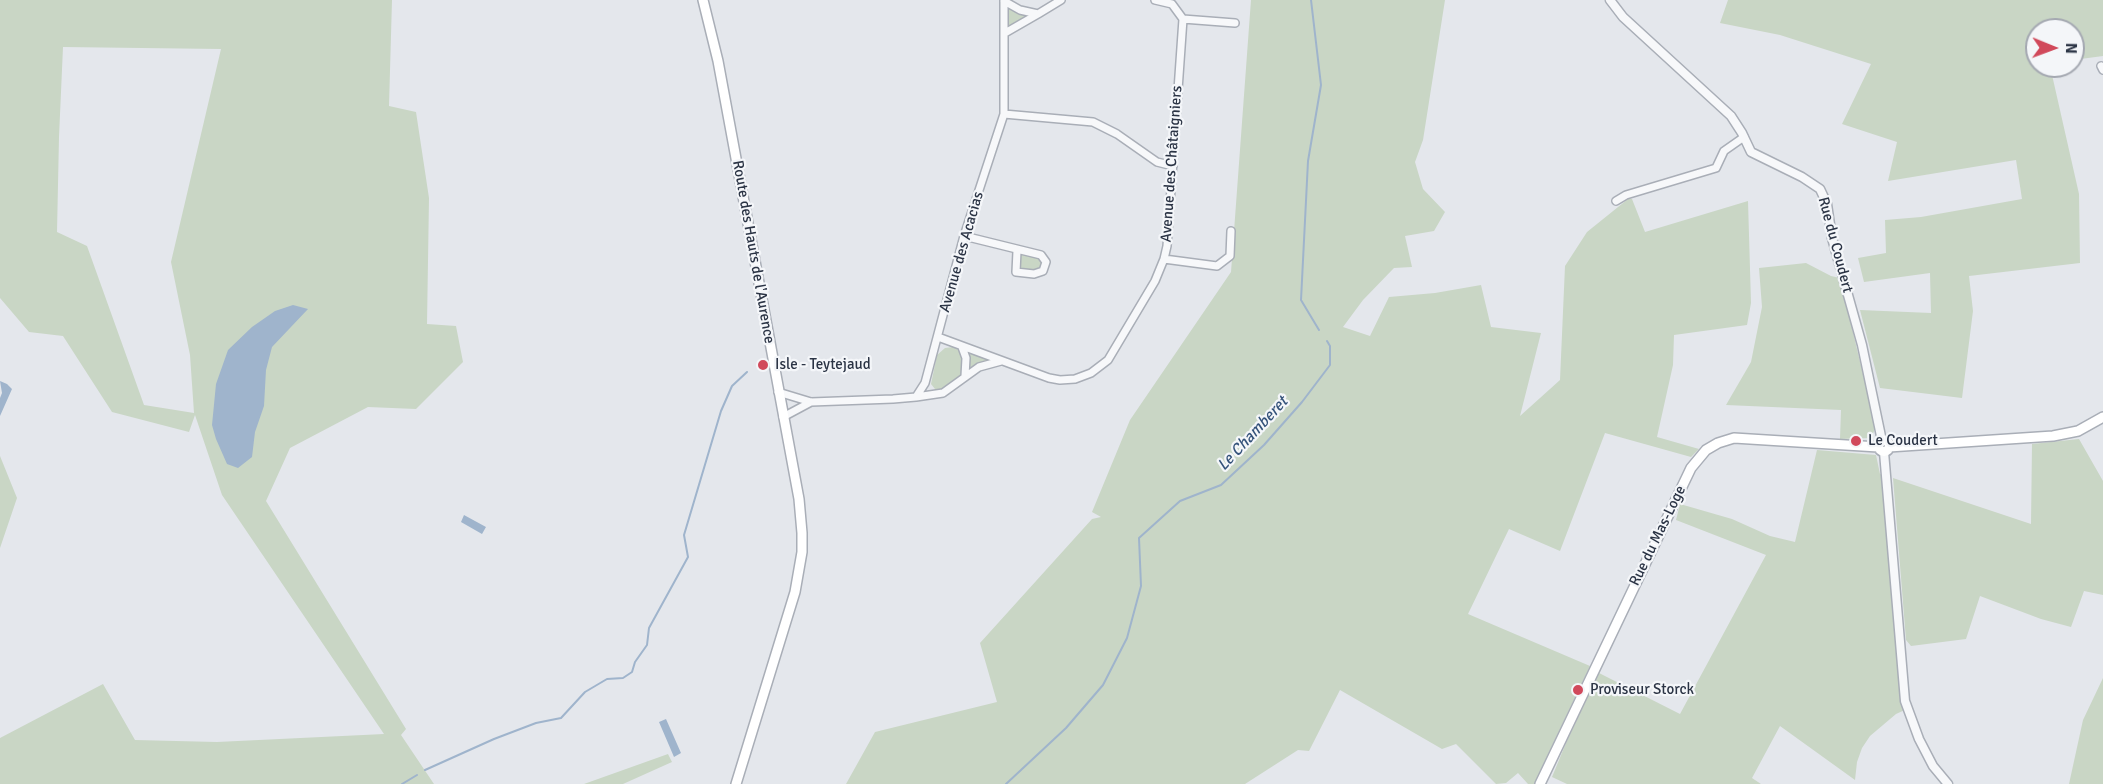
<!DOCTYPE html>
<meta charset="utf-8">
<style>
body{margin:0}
#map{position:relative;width:2103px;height:784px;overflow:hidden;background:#e4e7ec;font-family:Signika,sans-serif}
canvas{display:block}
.north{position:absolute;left:2025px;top:18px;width:60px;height:60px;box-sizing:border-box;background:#f4f6f9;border:2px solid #a4a8b1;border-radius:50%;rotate:91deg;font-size:16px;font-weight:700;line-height:24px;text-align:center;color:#2b3445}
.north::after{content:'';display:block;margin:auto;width:21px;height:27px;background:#d1495b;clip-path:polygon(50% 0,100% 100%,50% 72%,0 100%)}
</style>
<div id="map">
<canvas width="2103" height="784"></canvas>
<div class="north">N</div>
</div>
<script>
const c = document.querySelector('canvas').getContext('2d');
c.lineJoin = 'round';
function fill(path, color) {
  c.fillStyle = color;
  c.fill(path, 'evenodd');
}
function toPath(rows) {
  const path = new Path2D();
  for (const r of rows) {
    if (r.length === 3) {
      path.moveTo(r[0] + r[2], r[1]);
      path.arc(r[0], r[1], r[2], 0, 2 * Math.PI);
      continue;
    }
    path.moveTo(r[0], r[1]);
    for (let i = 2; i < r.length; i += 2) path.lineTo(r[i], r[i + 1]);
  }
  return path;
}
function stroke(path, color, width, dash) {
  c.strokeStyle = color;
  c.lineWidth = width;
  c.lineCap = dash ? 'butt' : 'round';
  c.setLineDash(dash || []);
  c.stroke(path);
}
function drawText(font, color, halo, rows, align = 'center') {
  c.font = font + ' Signika,sans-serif';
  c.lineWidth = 4.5;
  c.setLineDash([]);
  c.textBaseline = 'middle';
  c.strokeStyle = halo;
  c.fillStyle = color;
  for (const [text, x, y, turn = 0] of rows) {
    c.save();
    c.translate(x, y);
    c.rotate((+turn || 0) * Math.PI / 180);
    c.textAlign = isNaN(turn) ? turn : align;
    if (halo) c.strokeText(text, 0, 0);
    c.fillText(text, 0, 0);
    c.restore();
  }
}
fill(toPath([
 [0,0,392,0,389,106,416,112,429,198,427,324,456,326,463,362,416,409,368,407,290,448,266,501,406,729,401,735,434,784,0,784,0,738,103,684,135,740,217,742,384,734,222,495,195,415,189,432,112,412,63,336,29,332,0,298],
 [63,47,221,49,171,262,190,355,194,413,144,405,87,246,57,232,59,137],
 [1251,0,1445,0,1423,140,1415,162,1423,189,1445,212,1434,231,1405,236,1412,267,1394,268,1363,300,1343,327,1370,336,1389,297,1435,293,1481,285,1491,327,1541,333,1520,416,1560,380,1565,266,1587,232,1628,199,1632,199,1645,232,1748,201,1751,303,1747,325,1674,335,1673,365,1657,437,1699,449,1691,457,1605,433,1560,551,1509,529,1468,614,1590,666,1534,784,1528,784,1518,773,1506,783,1496,784,1456,744,1442,749,1340,690,1309,751,1298,750,1245,784,846,784,875,732,997,702,980,643,1092,519,1101,517,1092,512,1130,420,1231,272],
 [1728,0,2103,0,2103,56,2073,60,2073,30,2037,30,2037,66,2050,66,2079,194,2080,263,1969,276,1973,311,1962,398,1880,388,1860,310,1931,313,1930,273,1864,282,1858,258,1886,253,1885,220,1921,217,2022,199,2016,160,1888,181,1897,142,1842,124,1871,64,1780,35,1720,23],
 [1004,1,1038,14,1005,33],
 [1017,251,1041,255,1046,262,1043,271,1016,272],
 [1806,263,1831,276,1840,278,1873,416,1875,429,1871,438,1840,439,1841,410,1726,405,1751,362,1762,307,1759,268],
 [953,347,961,351,963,356,962,375,941,390,935,389,931,384,937,355,945,348],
 [962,347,1001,361,965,376],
 [2079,439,2103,481,2103,595,2084,591,2071,627,2041,619,1980,596,1966,639,1911,646,1906,640,1893,478,2031,524,2032,444],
 [1817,450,1876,455,1880,474,1886,475,1907,709,1896,714,1870,736,1862,748,1857,762,1855,780,1780,726,1752,778,1761,784,1567,784,1552,777,1566,743,1599,673,1680,714,1766,555,1676,520,1680,504,1732,519,1770,536,1795,542],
 [0,456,17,498,0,548],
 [2103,678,2103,784,2069,784,2083,720],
 [668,754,672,762,623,784,584,784]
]), '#c9d6c5');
fill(toPath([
 [293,305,308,309,272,347,266,370,264,406,255,432,252,457,238,468,227,464,216,439,212,425,216,384,228,350,252,327,275,311],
 [0,381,7,384,12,389,0,416,0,398,2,393],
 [464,515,486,527,482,534,461,522],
 [666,719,681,753,674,757,659,722]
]), '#9fb4cc');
stroke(toPath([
 [1311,0,1321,85,1308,161,1301,300,1319,330],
 [425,770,494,739,536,723,561,718,585,692,607,679,623,678,632,672,635,662,647,645,649,628,688,557,684,535,721,411,732,386,747,372],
 [402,784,417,775],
 [1006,784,1066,728,1103,685,1127,638,1141,586,1139,538,1180,501,1221,485,1264,445,1302,402,1330,365,1330,346,1327,341]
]), '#9fb4cc', 2);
const minor = toPath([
 [1155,0,1172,4,1183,19,1235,23],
 [1004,1,1020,10,1038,14,1005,33],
 [1038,14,1061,0],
 [2101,66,2103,70],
 [1004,114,1093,122,1117,134,1157,162,1173,166],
 [1616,201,1626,195,1716,168,1724,151,1744,137],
 [964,236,1041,255,1046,262,1043,271,1034,274,1016,272,1017,251],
 [1164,259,1217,266,1230,256,1231,231],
 [938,337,1049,378,1060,380,1075,379,1091,373,1108,360,1155,281,1164,259,1167,246,1183,19],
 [962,347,966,358,965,376],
 [778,392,811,402,893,399,916,397,925,383,964,236,1004,114,1004,0],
 [916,397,943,393,979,367,1001,361],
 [783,417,811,402]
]);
const tertiary = toPath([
 [1610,0,1623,17,1731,116,1742,133,1751,152,1802,177,1820,189,1827,204,1832,238,1862,345,1882,441],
 [1884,452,1905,701,1919,739,1933,766,1948,784]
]);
const secondary = toPath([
 [703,0,718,61,799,499,802,533,802,552,795,592,736,784],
 [1884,446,5.5],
 [1889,447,2053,436,2078,431,2103,417],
 [1540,784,1691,468,1706,450,1718,443,1734,438,1878,447]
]);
stroke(minor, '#a9aeb7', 10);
stroke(tertiary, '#a9aeb7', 11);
stroke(secondary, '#a9aeb7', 12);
stroke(minor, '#f7f8fa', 7);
stroke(tertiary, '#f7f8fa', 8);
stroke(secondary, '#fff', 9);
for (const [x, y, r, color] of [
 [763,365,6,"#d1495b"],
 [1856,441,6,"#d1495b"],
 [1578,690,6,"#d1495b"]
]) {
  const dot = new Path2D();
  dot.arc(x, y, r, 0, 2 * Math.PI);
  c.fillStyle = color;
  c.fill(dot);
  stroke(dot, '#f4f6f9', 2);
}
drawText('15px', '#2b3445', '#f4f6f9', [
 ["Avenue des Châtaigniers",1172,164,-86],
 ["Rue du Coudert",1835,245,75],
 ["Route des Hauts de l'Aurence",753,252,80],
 ["Avenue des Acacias",962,252,-74],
 ["Rue du Mas-Loge",1658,536,-64]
]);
drawText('15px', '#2b3445', '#f4f6f9', [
 ["Isle - Teytejaud",775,365],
 ["Le Coudert",1868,441],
 ["Proviseur Storck",1590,690]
], 'left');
drawText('italic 16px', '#34527a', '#f4f6f9', [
 ["Le Chamberet",1253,434,-47]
]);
</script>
